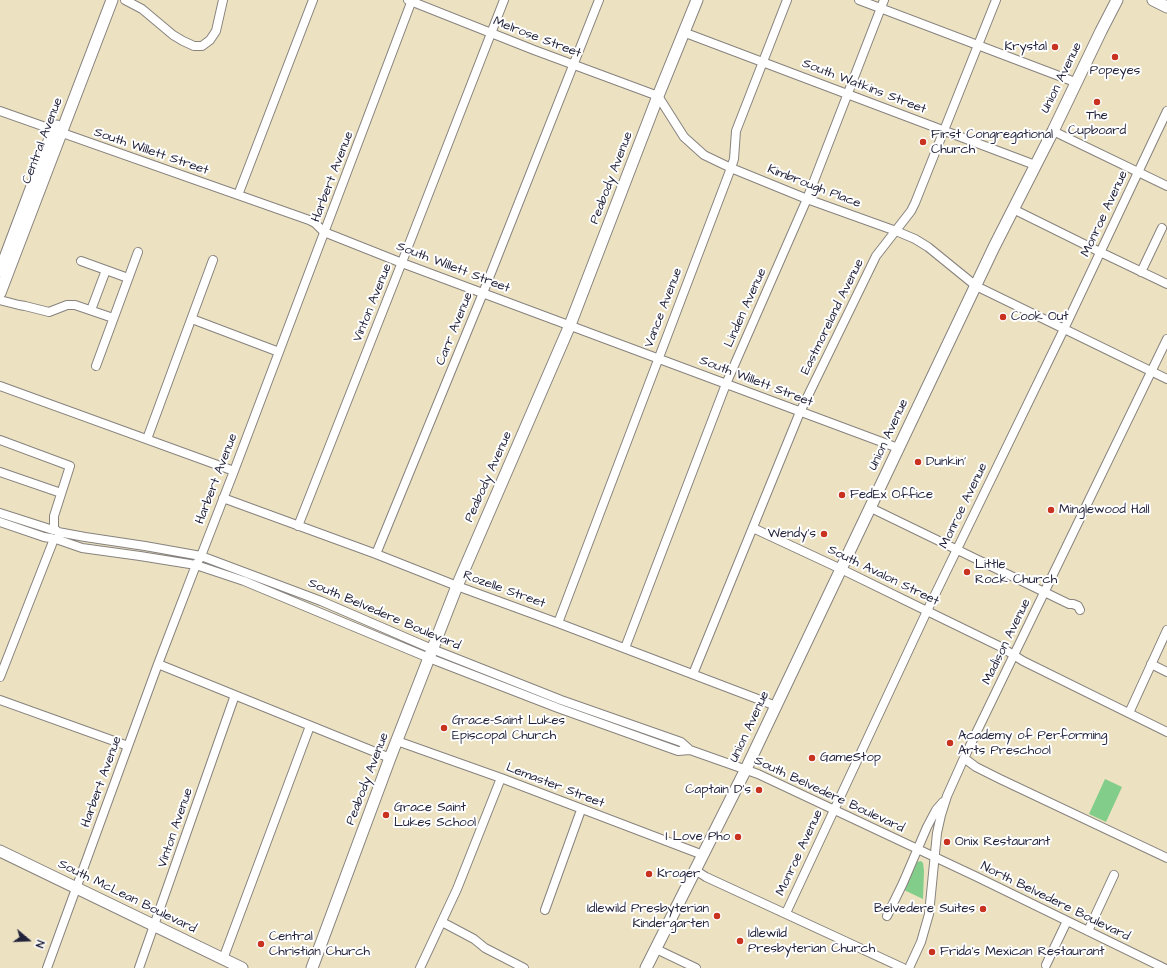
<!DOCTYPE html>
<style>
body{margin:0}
#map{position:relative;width:1167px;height:968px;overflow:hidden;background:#ece2c1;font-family:"Architects Daughter",sans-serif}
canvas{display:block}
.north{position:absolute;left:8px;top:920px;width:40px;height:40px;-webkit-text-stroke:3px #fff;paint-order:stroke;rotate:109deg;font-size:11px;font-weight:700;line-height:16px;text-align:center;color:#22223b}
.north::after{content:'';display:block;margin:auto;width:14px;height:18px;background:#22223b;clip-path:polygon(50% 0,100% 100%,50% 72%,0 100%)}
</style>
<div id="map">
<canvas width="1167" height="968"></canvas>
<div class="north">N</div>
</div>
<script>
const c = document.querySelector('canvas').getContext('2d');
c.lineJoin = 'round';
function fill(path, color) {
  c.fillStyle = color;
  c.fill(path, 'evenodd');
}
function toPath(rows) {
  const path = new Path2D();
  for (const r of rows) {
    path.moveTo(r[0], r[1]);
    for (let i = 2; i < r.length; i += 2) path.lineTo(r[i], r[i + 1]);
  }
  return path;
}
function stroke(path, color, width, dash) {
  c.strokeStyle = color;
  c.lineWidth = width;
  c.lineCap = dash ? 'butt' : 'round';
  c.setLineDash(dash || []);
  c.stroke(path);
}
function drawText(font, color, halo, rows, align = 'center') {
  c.font = font + ' "Architects Daughter",sans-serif';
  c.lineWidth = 4;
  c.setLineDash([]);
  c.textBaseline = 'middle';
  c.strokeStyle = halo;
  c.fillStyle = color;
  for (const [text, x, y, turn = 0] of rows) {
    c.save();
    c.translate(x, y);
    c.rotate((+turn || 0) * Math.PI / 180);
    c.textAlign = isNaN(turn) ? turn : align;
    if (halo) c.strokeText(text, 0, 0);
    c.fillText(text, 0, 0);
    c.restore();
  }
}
fill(toPath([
 [1105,779,1122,787,1106,822,1089,814],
 [921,861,923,863,924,871,923,899,904,890,917,862]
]), '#83cd8a');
const minor = toPath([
 [125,0,142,9,173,35,183,41,194,46,202,46,210,40,216,31,223,0],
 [408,0,534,50,658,96,684,137,704,155,731,168,807,199,896,231,915,239,928,247,976,286,1167,379],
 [859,0,1075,82],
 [683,32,1035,165],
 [0,111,309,220,315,223,324,232,402,263,898,448],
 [1053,131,1167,186],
 [238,195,313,0],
 [1013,209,1100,252,1167,284],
 [81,261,128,278],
 [1141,272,1162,228],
 [0,300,19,305,25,306,49,312,67,305,75,305,113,318],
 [91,310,106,270],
 [192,319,279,352],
 [96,366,138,252],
 [0,386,234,471],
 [147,439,213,260],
 [0,440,70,466,54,516,54,530],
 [0,472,61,493],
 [223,498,376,554,457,586,558,623,776,706],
 [871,508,1069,604,1073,604,1078,606,1080,610],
 [0,513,53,530,56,530,58,532,85,537,145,546,201,556,321,601,432,649,561,700,681,742,690,750],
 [0,522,44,537,56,539,82,548,140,556,196,565,244,581,429,658,558,708,678,751,690,750,758,774,975,876,1164,968],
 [298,526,404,257,504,0],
 [753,528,841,569,927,611,1001,647,1023,661,1167,732],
 [376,554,483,293,599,0],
 [558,623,731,168,734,159,736,131,787,0],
 [625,648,726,384,807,199,884,0],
 [158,664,390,758],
 [1151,664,1167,672],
 [693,674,800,412,876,256,911,211,915,203,996,0],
 [0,677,54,539],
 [0,700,128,746],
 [1129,713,1167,630],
 [397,741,501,778,703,855],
 [964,758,976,767,1000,779,1167,858],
 [695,870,706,877,903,968],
 [545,910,581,810],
 [786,913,927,611,1064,329,1167,111],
 [887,916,903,883,927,827,936,810,943,802],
 [442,922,474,939,485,948,524,968],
 [1088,931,1114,875],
 [656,949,696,968],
 [223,959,310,726],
 [1046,965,1067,921],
 [47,968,158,664,196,565,201,556,234,471,412,0],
 [139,968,235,695],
 [420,968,457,889,501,778],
 [909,968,921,942,929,914,937,833,941,815,947,796,964,758,1167,339]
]);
const major = toPath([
 [1153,0,1167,7],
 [0,271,49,141,57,126],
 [0,293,112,0],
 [0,851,242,968],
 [312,968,390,758,457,586,570,325,658,96,697,0],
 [646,968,746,769,994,247,1053,131,1101,31,1117,0]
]);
stroke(minor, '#87827e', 10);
stroke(major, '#87827e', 13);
stroke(minor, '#fff', 8);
stroke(major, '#fff', 11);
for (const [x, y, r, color] of [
 [1055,47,4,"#c8321e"],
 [1115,57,4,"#c8321e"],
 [1097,102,4,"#c8321e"],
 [923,142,4,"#c8321e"],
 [1003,317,4,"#c8321e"],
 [918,462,4,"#c8321e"],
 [842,495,4,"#c8321e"],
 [1051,510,4,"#c8321e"],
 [824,534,4,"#c8321e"],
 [967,572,4,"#c8321e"],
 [444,728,4,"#c8321e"],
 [950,743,4,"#c8321e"],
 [812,758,4,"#c8321e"],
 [759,790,4,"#c8321e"],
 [386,815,4,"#c8321e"],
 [738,837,4,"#c8321e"],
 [947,842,4,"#c8321e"],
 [649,874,4,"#c8321e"],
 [983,909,4,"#c8321e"],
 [717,916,4,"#c8321e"],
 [740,941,4,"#c8321e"],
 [261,944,4,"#c8321e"],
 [932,952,4,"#c8321e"]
]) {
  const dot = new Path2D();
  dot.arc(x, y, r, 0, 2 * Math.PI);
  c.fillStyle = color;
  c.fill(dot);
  stroke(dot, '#fff', 1.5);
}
drawText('13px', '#22223b', '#fff', [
 ["Melrose Street",537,38,21],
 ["Union Avenue",1062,78,-64],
 ["South Watkins Street",864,87,21],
 ["Central Avenue",43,141,-69],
 ["South Willett Street",151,152,19],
 ["Harbert Avenue",333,177,-69],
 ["Peabody Avenue",612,178,-69],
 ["Kimbrough Place",814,187,21],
 ["Monroe Avenue",1105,214,-65],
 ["South Willett Street",453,268,21],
 ["Vinton Avenue",373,303,-68],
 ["Vance Avenue",664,308,-69],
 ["Linden Avenue",746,308,-66],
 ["Eastmoreland Avenue",833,317,-64],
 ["Carr Avenue",455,329,-68],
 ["South Willett Street",756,382,21],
 ["Union Avenue",889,435,-65],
 ["Peabody Avenue",489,477,-66],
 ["Harbert Avenue",217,479,-69],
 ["Monroe Avenue",964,506,-64],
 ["South Avalon Street",883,576,26],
 ["Rozelle Street",504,590,20],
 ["South Belvedere Boulevard",384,615,23],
 ["Madison Avenue",1007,642,-64],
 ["Union Avenue",750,727,-65],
 ["Peabody Avenue",368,779,-69],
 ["Harbert Avenue",102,782,-70],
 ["Lemaster Street",555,786,21],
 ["South Belvedere Boulevard",829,795,25],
 ["Vinton Avenue",176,828,-71],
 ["Monroe Avenue",800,853,-65],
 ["South McLean Boulevard",127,897,26],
 ["North Belvedere Boulevard",1055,902,26]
]);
drawText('13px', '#22223b', '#fff', [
 ["Krystal",1047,47,"right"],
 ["Popeyes",1115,71,"center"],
 ["The",1097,116,"center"],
 ["Cupboard",1097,131,"center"],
 ["First Congregational",931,135],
 ["Church",931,150],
 ["Cook Out",1011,317],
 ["Dunkin'",926,462],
 ["FedEx Office",850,495],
 ["Minglewood Hall",1059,510],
 ["Wendy's",816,534,"right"],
 ["Little",975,565],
 ["Rock Church",975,580],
 ["Grace-Saint Lukes",452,721],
 ["Episcopal Church",452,736],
 ["Academy of Performing",958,736],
 ["Arts Preschool",958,751],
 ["GameStop",820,758],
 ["Captain D's",751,790,"right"],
 ["Grace Saint",394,808],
 ["Lukes School",394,823],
 ["I Love Pho",730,837,"right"],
 ["Onix Restaurant",955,842],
 ["Kroger",657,874],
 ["Idlewild Presbyterian",709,909,"right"],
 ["Kindergarten",709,924,"right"],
 ["Belvedere Suites",975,909,"right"],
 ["Idlewild",748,934],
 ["Presbyterian Church",748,949],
 ["Central",269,937],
 ["Christian Church",269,952],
 ["Frida's Mexican Restaurant",940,952]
], 'left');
</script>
